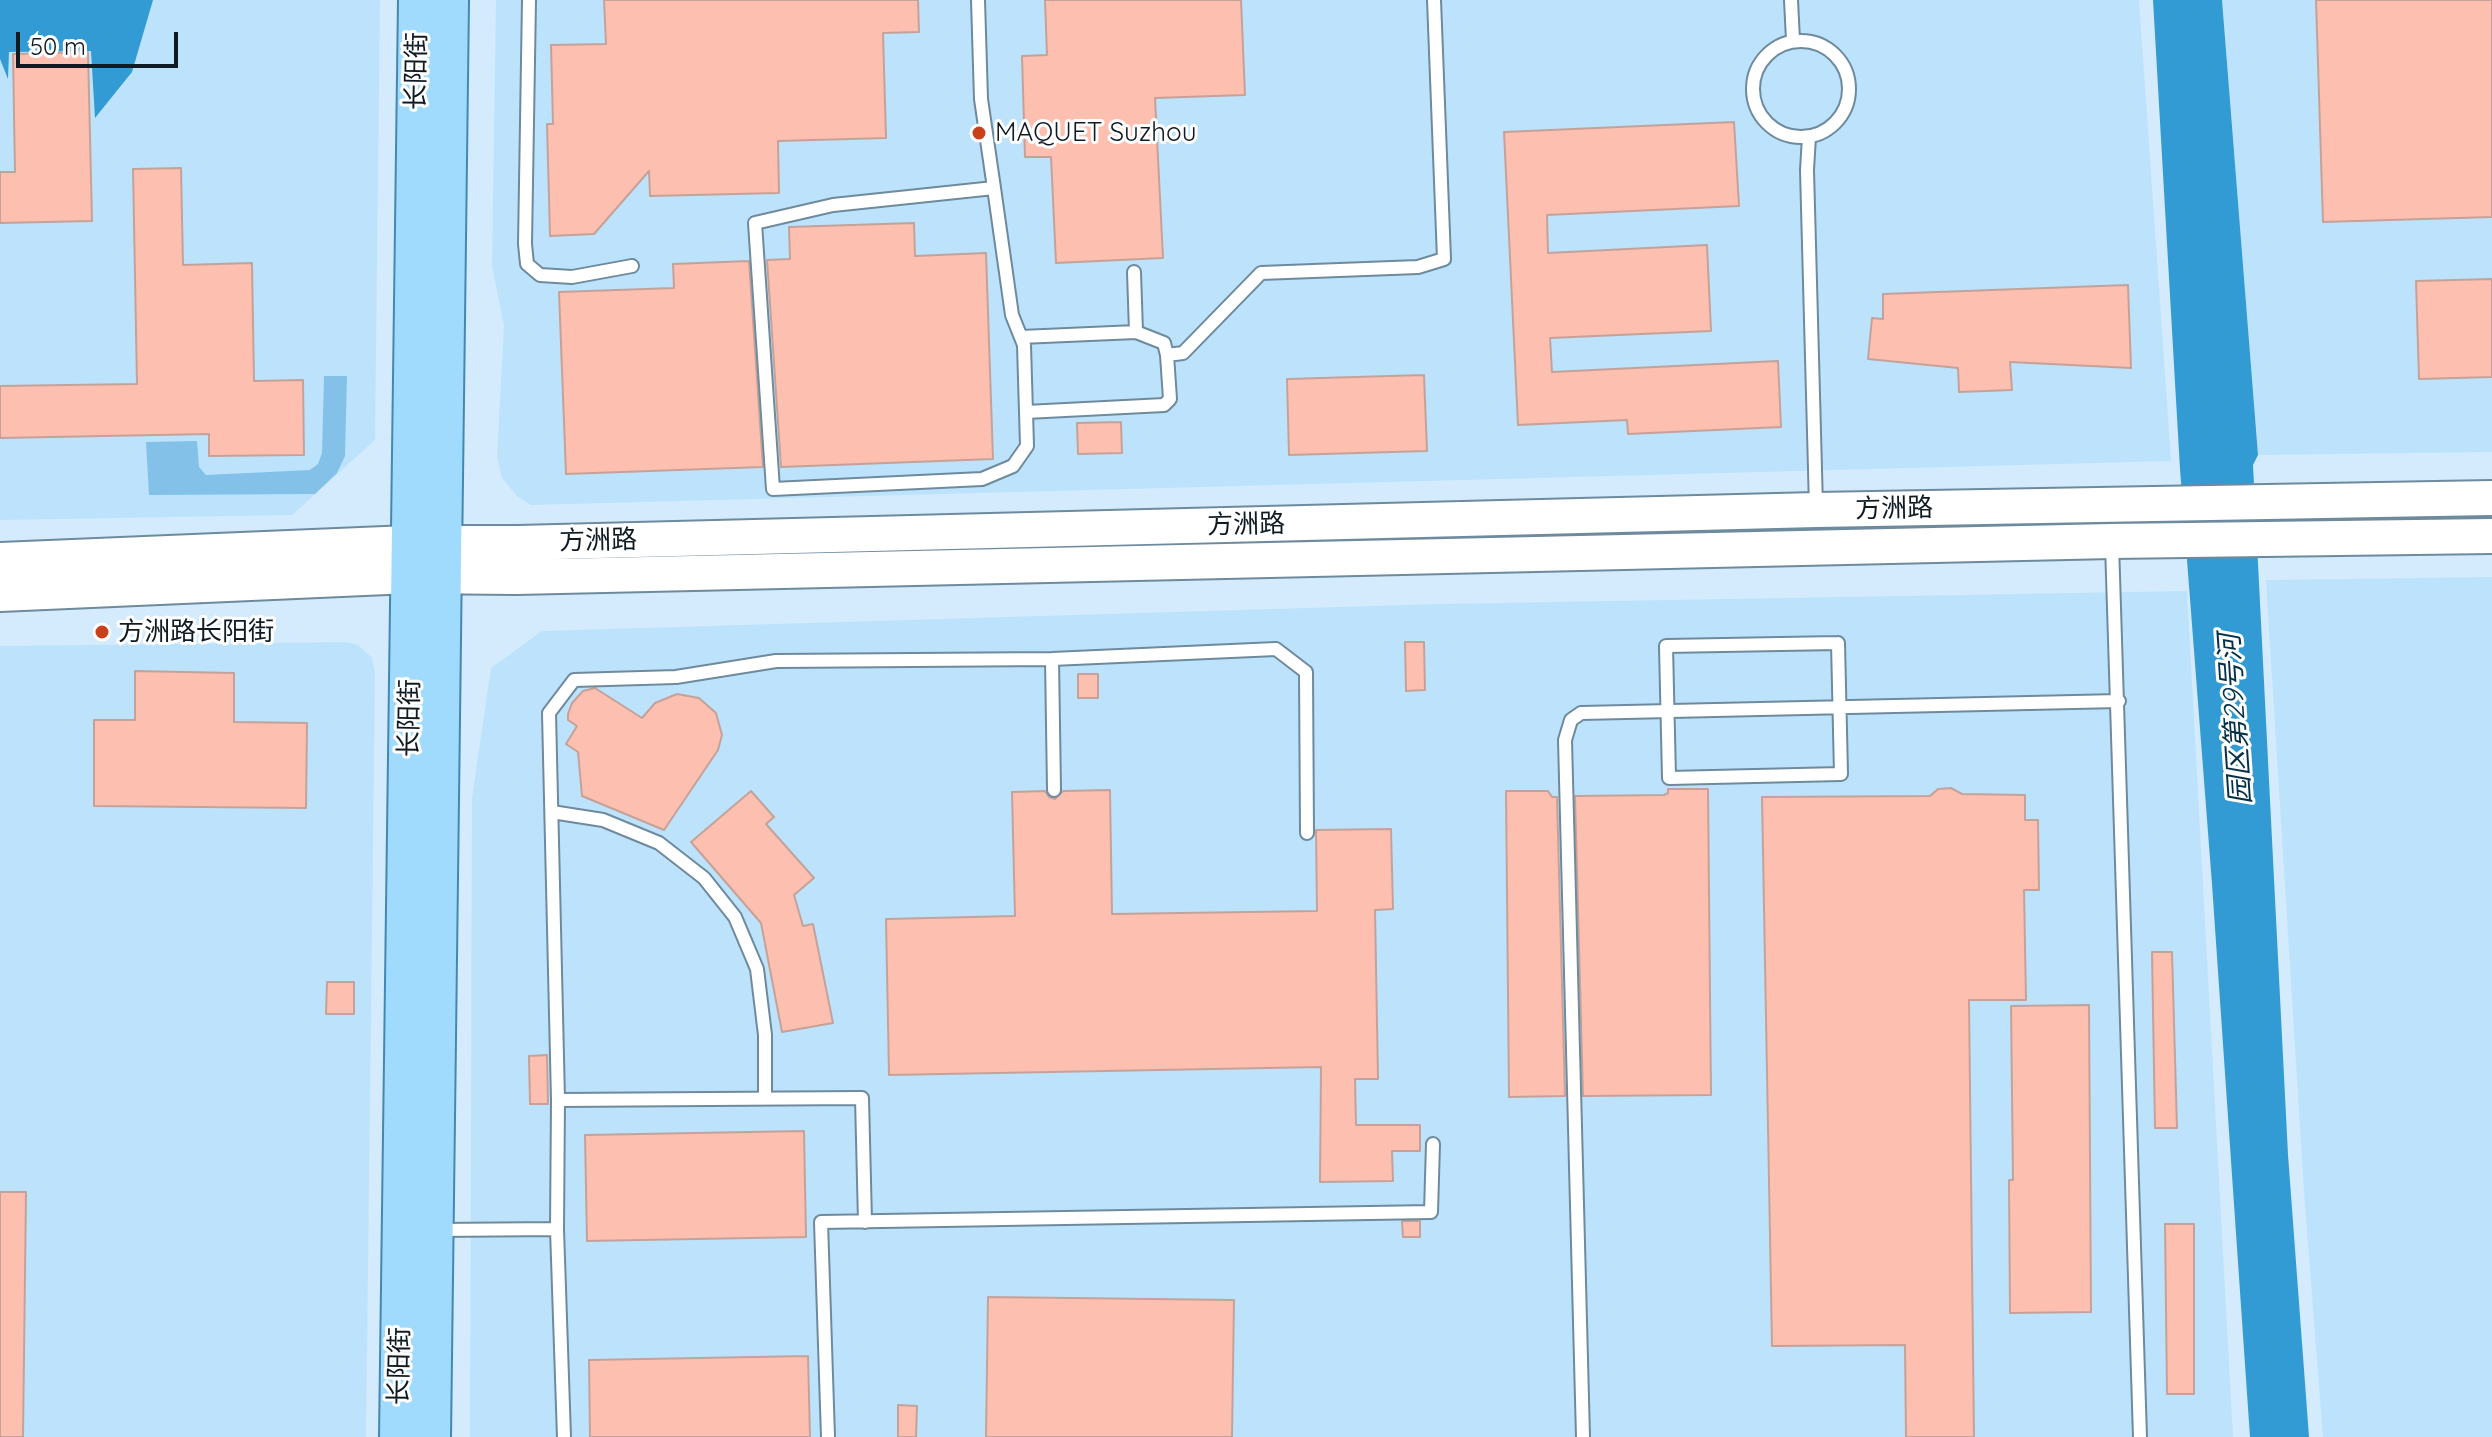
<!DOCTYPE html>
<meta charset="utf-8">
<style>
body{margin:0}
#map{position:relative;width:2492px;height:1437px;overflow:hidden;background:#d3ebfc;font-family:Quicksand,sans-serif}
canvas{display:block}
.scale{position:absolute;left:16px;top:32px;width:162px;height:36px;box-sizing:border-box;border:4px solid #0f1a22;border-top:0;padding-left:10px;font-size:24px;line-height:28px;white-space:nowrap;color:#0f1a22;-webkit-text-stroke:6px #fff;paint-order:stroke}
</style>
<div id="map">
<canvas width="2492" height="1437"></canvas>
<div class="scale">50 m</div>
</div>
<script>
const c = document.querySelector('canvas').getContext('2d');
c.lineJoin = 'round';
function fill(path, color) {
  c.fillStyle = color;
  c.fill(path, 'evenodd');
}
function toPath(rows) {
  const path = new Path2D();
  for (const r of rows) {
    if (r.length === 3) {
      path.moveTo(r[0] + r[2], r[1]);
      path.arc(r[0], r[1], r[2], 0, 2 * Math.PI);
      continue;
    }
    path.moveTo(r[0], r[1]);
    for (let i = 2; i < r.length; i += 2) path.lineTo(r[i], r[i + 1]);
  }
  return path;
}
function stroke(path, color, width, dash) {
  c.strokeStyle = color;
  c.lineWidth = width;
  c.lineCap = dash ? 'butt' : 'round';
  c.setLineDash(dash || []);
  c.stroke(path);
}
function drawText(font, color, halo, rows, align = 'center') {
  c.font = font + ' Quicksand,"Noto Sans SC",sans-serif';
  c.lineWidth = 6;
  c.setLineDash([]);
  c.textBaseline = 'middle';
  c.strokeStyle = halo;
  c.fillStyle = color;
  for (const [text, x, y, turn = 0] of rows) {
    c.save();
    c.translate(x, y);
    c.rotate((+turn || 0) * Math.PI / 180);
    c.textAlign = isNaN(turn) ? turn : align;
    if (halo) c.strokeText(text, 0, 0);
    c.fillText(text, 0, 0);
    c.restore();
  }
}
fill(toPath([
 [0,0,380,0,375,440,292,515,0,520],
 [496,0,2139,0,2171,461,531,505,517,496,502,478,497,457,504,325,492,266],
 [2222,0,2492,0,2492,452,2258,455],
 [2492,577,2492,1437,2323,1437,2304,1192,2266,580],
 [2187,591,2233,1437,470,1437,472,798,491,668,542,631,1439,604],
 [346,642,358,645,372,658,375,675,366,1437,0,1437,0,646]
]), '#bde3fc');
fill(toPath([
 [324,376,347,376,345,456,337,473,315,494,149,495,146,442,197,441,199,467,206,475,310,470,318,464,322,453]
]), '#83c1e8');
fill(toPath([
 [0,0,153,0,132,72,95,118,91,51,9,52,8,79,0,59],
 [2153,0,2222,0,2258,455,2253,465,2288,1155,2309,1437,2250,1437,2212,884,2180,469]
]), '#329bd3');
const building = toPath([
 [604,0,918,0,919,32,883,33,886,138,778,141,779,193,650,196,649,171,594,234,550,236,547,124,553,124,551,45,606,44,604,0],
 [1045,0,1241,0,1245,95,1155,98,1163,258,1056,263,1051,157,1025,157,1022,56,1047,55,1045,0],
 [2316,0,2492,0,2492,217,2323,222,2316,0],
 [88,52,92,221,0,223,0,172,15,172,13,54,88,52],
 [1734,122,1739,206,1547,215,1548,253,1707,245,1711,331,1550,338,1552,372,1778,361,1781,427,1628,434,1627,420,1518,425,1504,132,1734,122],
 [181,168,183,265,252,263,254,381,303,380,304,455,209,456,209,434,0,438,0,386,137,384,133,169,181,168],
 [914,223,915,256,986,253,993,459,781,467,767,260,790,259,789,227,914,223],
 [749,261,763,467,566,474,559,292,674,288,673,264,749,261],
 [2492,279,2492,377,2419,379,2416,281,2492,279],
 [2128,285,2131,368,2010,362,2012,390,1959,392,1958,368,1868,359,1872,318,1883,319,1883,294,2128,285],
 [1424,375,1427,451,1289,455,1287,379,1424,375],
 [1121,422,1122,453,1078,454,1077,423,1121,422],
 [1405,642,1424,642,1425,690,1406,691,1405,642],
 [135,671,234,673,234,722,307,723,306,808,94,806,94,720,135,720,135,671],
 [1078,674,1098,674,1098,698,1078,698,1078,674],
 [595,688,642,718,655,703,677,694,699,698,716,713,722,735,718,750,664,830,582,796,578,752,566,744,577,726,568,720,568,714,572,703,583,691,595,688],
 [1951,788,1962,794,2025,795,2025,820,2038,820,2039,890,2024,890,2026,1000,1969,1000,1974,1437,1906,1437,1905,1345,1772,1346,1762,797,1930,796,1938,789,1951,788],
 [1668,789,1708,789,1711,1095,1583,1096,1575,796,1664,795,1668,793,1668,789],
 [1110,790,1112,914,1317,911,1316,830,1391,829,1393,909,1375,910,1378,1079,1355,1079,1356,1125,1420,1125,1420,1151,1392,1151,1393,1181,1320,1182,1321,1067,889,1075,886,919,1015,916,1012,792,1045,791,1049,797,1055,799,1063,791,1110,790],
 [751,791,774,817,766,824,814,878,794,895,803,926,813,924,833,1023,782,1032,761,923,691,842,751,791],
 [1506,791,1548,791,1552,797,1557,797,1565,1096,1509,1097,1506,791],
 [2152,952,2172,952,2177,1128,2155,1128,2152,952],
 [327,982,354,982,354,1014,326,1014,327,982],
 [2089,1005,2091,1312,2010,1313,2009,1180,2013,1180,2011,1006,2089,1005],
 [547,1055,548,1104,530,1104,529,1056,547,1055],
 [804,1131,806,1237,587,1241,585,1135,804,1131],
 [0,1192,26,1192,23,1437,0,1437,0,1192],
 [1402,1221,1420,1221,1420,1237,1403,1237,1402,1221],
 [2165,1224,2194,1224,2194,1394,2167,1394,2165,1224],
 [988,1297,1234,1300,1232,1437,986,1437,988,1297],
 [808,1356,810,1437,590,1437,589,1360,808,1356],
 [898,1405,917,1406,916,1437,898,1437,898,1405]
]);
fill(building, '#fdbfaf');
stroke(building, '#c4a299', 2);
const lane = toPath([
 [529,0,525,244,527,264,540,275,572,277,632,266],
 [978,0,981,99,994,188,1012,315,1024,345,1027,446,1013,466,982,479,773,489,755,223,833,205,994,188],
 [1791,0,1793,40],
 [1801,89,48],
 [1809,137,1807,170,1816,507],
 [1134,272,1136,332],
 [1021,337,1136,332,1164,343,1167,355,1170,399,1164,405,1026,412],
 [1167,355,1183,353,1261,273,1418,267,1444,259,1434,0],
 [2112,544,2140,1437],
 [1838,643,1841,774,1669,778,1666,646,1838,643],
 [1052,659,1054,790],
 [552,812,603,820,659,843,704,878,735,917,757,969,765,1035,765,1097],
 [558,1100,862,1098,865,1222],
 [437,1230,557,1229],
 [564,1437,557,1229,558,1100,549,713,574,680,676,677,776,661,1052,659,1276,649,1306,672,1307,833],
 [828,1437,821,1222,1431,1212,1433,1144],
 [1583,1437,1565,740,1571,720,1581,713,2119,701]
]);
const secondary = toPath([
 [0,560,409,543,518,543,1816,510,2492,498],
 [0,594,410,576,516,577,2112,541,2492,536]
]);
const primary = toPath([
 [399,1437,418,0],
 [431,1437,449,0]
]);
stroke(lane, '#6e8a9d', 16);
stroke(secondary, '#6e8a9d', 38);
stroke(primary, '#4488b1', 42);
stroke(lane, '#fff', 12);
stroke(secondary, '#fff', 34);
stroke(primary, '#a0dbfe', 38);
for (const [x, y, r, color] of [
 [979,133,8,"#c9401b"],
 [102,632,8,"#c9401b"]
]) {
  const dot = new Path2D();
  dot.arc(x, y, r, 0, 2 * Math.PI);
  c.fillStyle = color;
  c.fill(dot);
  stroke(dot, '#fff', 3);
}
drawText('26px', '#0f1a22', '#fff', [
 ["长阳街",417,71,-89],
 ["方洲路",1894,509,-1],
 ["方洲路",1246,525,-1],
 ["方洲路",598,541,-1],
 ["长阳街",410,718,-89],
 ["长阳街",400,1366,-89]
]);
drawText('26px', '#0f1a22', '#fff', [
 ["MAQUET Suzhou",995,133],
 ["方洲路长阳街",118,632]
], 'left');
drawText('italic 28px', '#043148', '#fff', [
 ["园区第29号河",2236,719,-94]
]);
</script>
